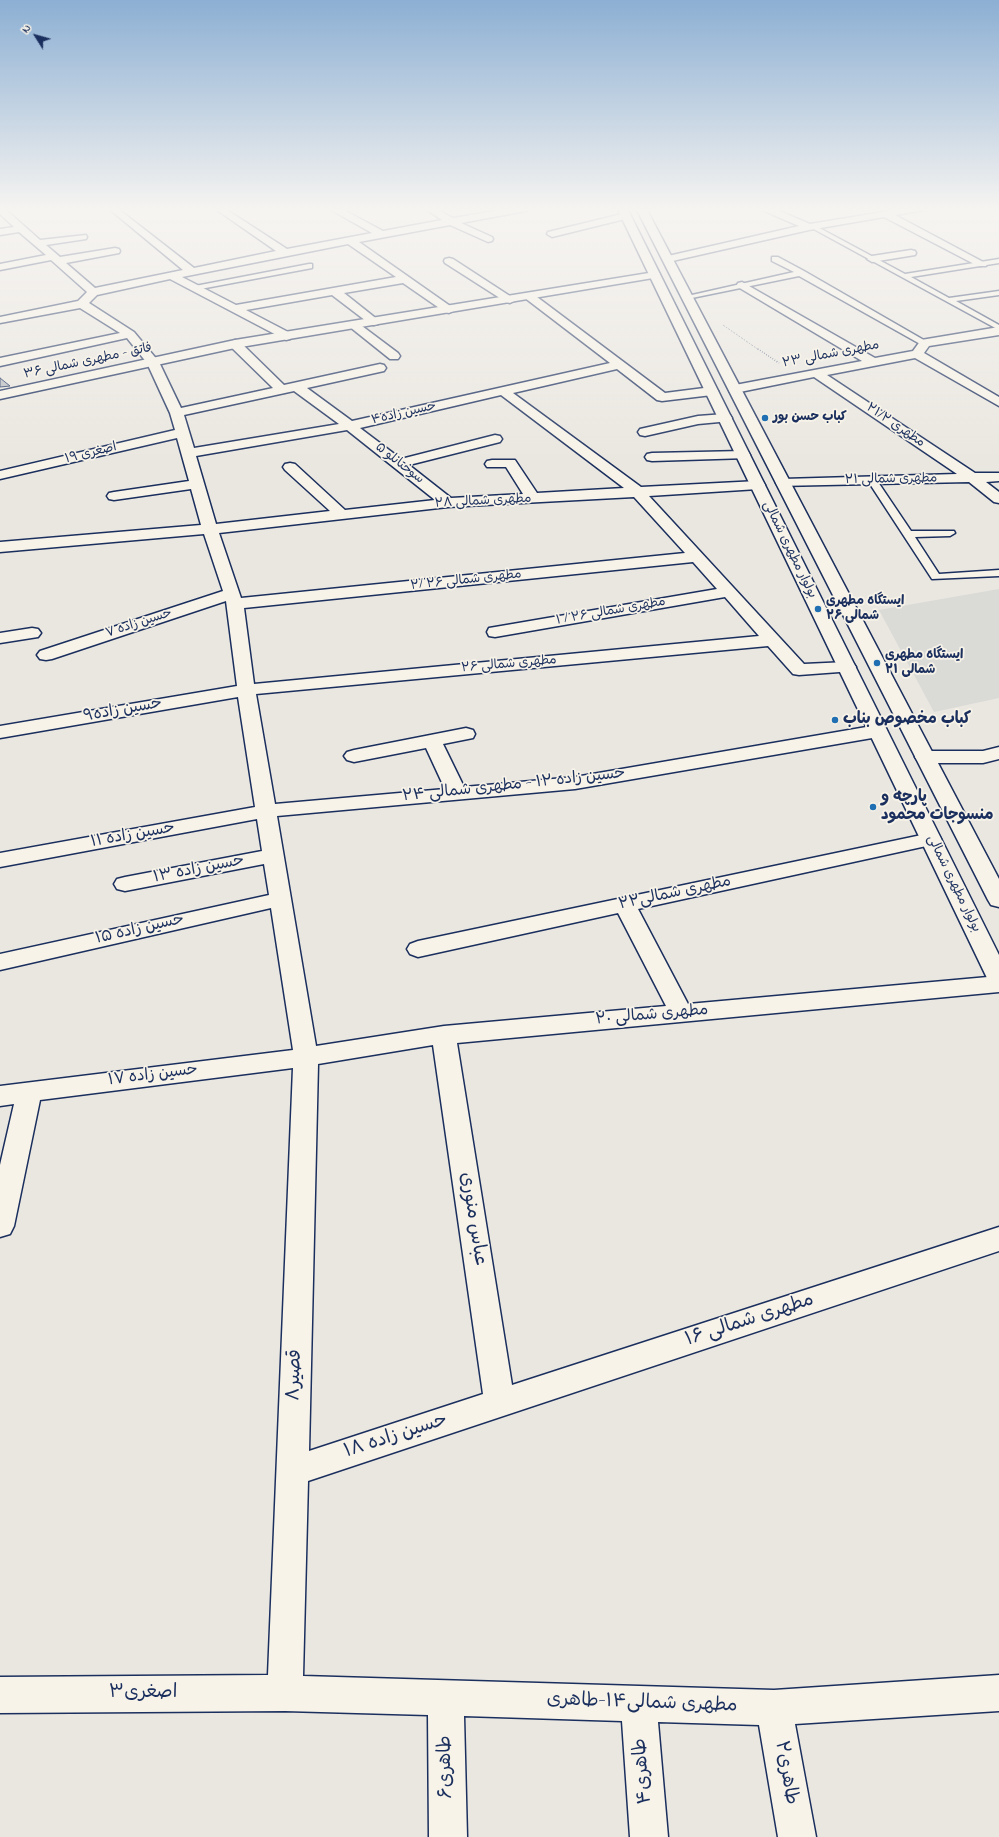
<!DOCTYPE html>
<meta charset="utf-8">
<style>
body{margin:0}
#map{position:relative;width:999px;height:1837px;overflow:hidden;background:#eae7e0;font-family:"Indie Flower",sans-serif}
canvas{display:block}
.north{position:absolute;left:16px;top:16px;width:40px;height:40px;-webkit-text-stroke:3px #f7f3e8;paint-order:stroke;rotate:307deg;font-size:11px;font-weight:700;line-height:16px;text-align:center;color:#1b2f5e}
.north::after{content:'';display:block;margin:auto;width:14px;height:18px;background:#1b2f5e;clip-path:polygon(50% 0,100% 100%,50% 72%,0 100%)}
</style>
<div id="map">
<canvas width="999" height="1837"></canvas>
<div class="north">N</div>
</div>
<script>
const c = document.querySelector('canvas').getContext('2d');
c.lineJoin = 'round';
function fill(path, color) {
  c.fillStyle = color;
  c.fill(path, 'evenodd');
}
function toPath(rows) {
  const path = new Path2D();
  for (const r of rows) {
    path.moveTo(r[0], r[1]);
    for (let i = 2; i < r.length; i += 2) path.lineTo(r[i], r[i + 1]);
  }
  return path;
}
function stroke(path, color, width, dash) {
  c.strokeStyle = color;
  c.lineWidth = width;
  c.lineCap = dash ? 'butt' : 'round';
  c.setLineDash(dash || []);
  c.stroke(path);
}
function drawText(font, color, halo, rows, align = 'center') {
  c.font = font + ' "Indie Flower","Playpen Sans Arabic",sans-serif';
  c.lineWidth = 3.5;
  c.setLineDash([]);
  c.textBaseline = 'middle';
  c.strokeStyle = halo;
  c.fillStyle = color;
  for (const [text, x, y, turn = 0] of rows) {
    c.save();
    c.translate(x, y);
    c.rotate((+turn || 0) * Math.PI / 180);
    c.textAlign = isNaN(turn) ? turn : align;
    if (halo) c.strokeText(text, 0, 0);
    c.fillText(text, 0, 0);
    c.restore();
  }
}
fill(toPath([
 [999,589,999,698,934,712,879,610]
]), '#dadad6');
const building = toPath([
 [0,378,10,386,0,387,0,378]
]);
fill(building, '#b6babf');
stroke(building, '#1b2f5e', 1);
const service = toPath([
 [812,224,905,274,999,259,999,263,911,277,949,298,999,291,999,295,956,301,999,325,999,330,810,227,810,225,812,224],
 [772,257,778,257,804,271,929,343,922,345,799,276,687,299,683,297,794,272,772,261,772,257],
 [309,264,312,264,312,268,195,290,191,288,195,286,309,264],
 [873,478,876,479,911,531,954,531,955,533,950,536,915,537,939,574,999,570,999,576,932,579,868,481,873,478]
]);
const minor = toPath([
 [0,208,4,208,40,240,86,235,87,237,86,239,46,245,60,257,115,248,119,249,120,251,119,253,66,263,95,288,183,270,108,208,117,208,194,268,276,251,214,208,224,208,287,249,372,233,331,210,330,208,340,208,383,231,442,220,424,208,434,208,453,218,513,208,531,208,526,211,461,223,492,237,493,239,492,241,488,242,450,225,359,242,453,308,455,310,449,313,445,312,403,283,344,293,378,320,380,322,378,324,374,325,370,324,332,295,246,310,290,333,292,336,290,339,286,340,170,279,97,295,89,303,134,332,159,362,181,408,273,388,231,347,229,344,235,340,239,341,284,385,380,364,384,365,386,368,384,371,307,388,352,421,610,363,525,298,523,296,529,293,533,294,665,393,712,387,718,391,712,395,662,401,657,400,617,369,513,393,641,487,758,481,763,482,765,485,763,488,758,489,649,496,804,664,847,662,853,663,856,667,853,671,799,675,793,674,768,646,256,694,275,804,445,789,426,748,354,762,347,760,344,756,347,752,354,750,466,728,473,730,475,734,473,738,443,744,464,787,575,777,878,725,885,727,887,731,885,735,878,737,575,789,277,816,316,1046,444,1026,666,1006,618,913,418,957,410,954,407,949,410,944,418,941,931,833,938,834,941,839,938,844,931,845,638,909,688,1004,999,976,999,992,457,1043,512,1385,999,1227,999,1251,308,1481,303,1676,774,1690,999,1675,999,1711,795,1724,816,1837,778,1837,759,1725,658,1722,668,1837,630,1837,622,1721,464,1716,467,1837,429,1837,428,1715,285,1711,0,1713,0,1677,268,1675,293,1068,40,1100,14,1226,10,1234,0,1237,0,1165,14,1104,0,1106,0,1086,293,1050,271,908,0,970,0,954,269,895,264,864,125,891,117,889,114,884,117,879,125,877,262,851,257,819,0,867,0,853,255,807,238,697,0,738,0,726,237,686,226,601,52,659,46,660,40,659,37,655,40,651,223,591,204,534,0,552,0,542,201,525,191,489,114,500,109,499,107,496,109,493,114,492,189,481,177,438,0,479,0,471,175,430,170,413,147,363,127,338,0,366,0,358,120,333,80,308,0,323,0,317,78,301,87,292,51,260,0,270,0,264,46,255,19,232,0,235,0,229,14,227,0,214,0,208],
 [348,244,396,277,236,305,182,277,348,244],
 [294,391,339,424,194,448,184,415,294,391],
 [501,395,624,488,537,493,515,460,492,460,487,461,485,464,487,467,506,467,523,494,451,498,409,465,500,442,502,439,500,436,495,435,401,459,360,428,501,395],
 [347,430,435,500,345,510,295,464,290,463,285,464,283,467,285,470,330,511,216,524,196,456,347,430],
 [634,497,685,553,241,598,219,533,448,507,634,497],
 [693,562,717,589,495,627,489,628,487,632,489,636,495,637,725,597,759,636,254,684,244,608,693,562],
 [433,1045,483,1394,309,1451,318,1064,433,1045],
 [761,208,772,208,810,224,907,208,926,208,925,210,895,215,987,264,986,266,978,266,884,217,809,230,668,262,663,259,668,256,799,226,762,210,761,208],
 [626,213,631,216,629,218,552,237,547,234,548,232,626,213],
 [911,250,915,251,916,253,915,255,872,262,867,259,872,256,911,250],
 [449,258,453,259,516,300,510,303,506,302,445,263,444,261,445,259,449,258],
 [742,282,875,358,913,351,921,340,999,327,999,335,929,346,924,353,999,397,999,406,915,358,827,375,975,473,999,473,999,481,986,482,999,492,999,503,994,502,969,482,778,486,776,483,778,480,783,479,957,474,814,377,735,393,730,392,729,389,730,386,735,385,862,361,738,287,737,285,738,283,742,282],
 [354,322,358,323,398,353,400,356,398,359,390,359,350,327,348,325,350,323,354,322],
 [725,414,730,415,732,418,730,421,698,424,645,436,640,435,638,432,640,429,698,416,725,414],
 [743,451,748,452,750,455,748,458,652,461,647,460,645,457,647,454,652,453,743,451],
 [32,628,38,629,41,633,38,637,0,643,0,633,32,628],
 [999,747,999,759,983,763,925,763,918,761,915,757,918,753,925,751,983,751,999,747]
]);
const tertiary = toPath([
 [655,272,659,273,660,275,659,277,235,348,0,399,0,391,235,340,655,272]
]);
const secondary = toPath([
 [617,208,627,208,999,955,999,986,991,984,987,978,617,208],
 [636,208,646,208,999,879,999,907,991,905,988,900,636,208]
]);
stroke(service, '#1b2f5e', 3);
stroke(minor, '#1b2f5e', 3);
stroke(tertiary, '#1b2f5e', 3);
stroke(secondary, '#1b2f5e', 3);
stroke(toPath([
 [723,325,759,350]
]), '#1b2f5e', 1, [0.5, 1.5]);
stroke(toPath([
 [758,349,779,363]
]), '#1b2f5e', 1.5, [0.5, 2]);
fill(service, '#f7f3e8');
fill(minor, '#f7f3e8');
fill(tertiary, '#f7f3e8');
fill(secondary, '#f7f3e8');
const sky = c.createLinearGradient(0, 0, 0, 465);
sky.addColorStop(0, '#8cafd3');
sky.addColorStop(0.45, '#f6f4f1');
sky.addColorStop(1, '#f6f4f100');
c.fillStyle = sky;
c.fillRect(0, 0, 999, 465);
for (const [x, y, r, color] of [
 [765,418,4,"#1f6fb2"],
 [818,609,4,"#1f6fb2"],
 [877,663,4,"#1f6fb2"],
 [835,720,4,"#1f6fb2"],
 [873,807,4,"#1f6fb2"]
]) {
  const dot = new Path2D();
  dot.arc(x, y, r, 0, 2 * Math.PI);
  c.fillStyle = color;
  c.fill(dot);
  stroke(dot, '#f7f3e8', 1.5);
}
drawText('13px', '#1b2f5e', '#f7f3e8', [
 ["مطهری شمالی ۲۳",831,355,-11],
 ["فاتق - مطهری شمالی ۳۶",88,362,-12],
 ["حسین زاده۴",404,414,-13],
 ["مطهری ۲۱/۲",895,426,34],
 ["اصغری ۱۹",91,454,-14],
 ["سوختانلو ۵",399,464,38],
 ["مطهری شمالی ۲۱",891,480,-1],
 ["مطهری شمالی ۲۸",483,502,-3],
 ["بولوار مطهری شمالی",789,550,64],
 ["مطهری شمالی ۲۶ /۲",466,581,-6],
 ["مطهری شمالی ۲۶ / ۱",611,612,-10],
 ["حسین زاده ۷",139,624,-18],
 ["مطهری شمالی ۲۶",509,665,-5],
 ["بولوار مطهری شمالی",953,884,64]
]);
drawText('bold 13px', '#1b2f5e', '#f7f3e8', [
 ["كباب حسن بور",773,418],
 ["ایستگاه مطهری",826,602],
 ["شمالی ۲۶",826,617],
 ["ایستگاه مطهری",885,656],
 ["شمالی ۲۱",885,671]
], 'left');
drawText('16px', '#1b2f5e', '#f7f3e8', [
 ["حسین زاده۹",123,711,-10],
 ["حسین زاده ۱۲ - مطهری شمالی ۲۴",514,786,-6],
 ["حسین زاده ۱۱",133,836,-10],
 ["حسین زاده ۱۳",199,870,-11],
 ["مطهری شمالی۲۲",675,894,-12],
 ["حسین زاده ۱۵",140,930,-13],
 ["مطهری شمالی ۲۰",652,1016,-5],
 ["حسین زاده ۱۷",153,1076,-7]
]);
drawText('bold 16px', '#1b2f5e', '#f7f3e8', [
 ["كباب مخصوص بناب",843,720],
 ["پارچه و",881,798],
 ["منسوجات محمود",881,816]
], 'left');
drawText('19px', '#1b2f5e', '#f7f3e8', [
 ["عباس منوری",472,1219,81],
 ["مطهری شمالی ۱۶",750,1321,-18],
 ["قصیر۸",296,1375,-88],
 ["حسین زاده ۱۸",396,1437,-18],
 ["اصغری۳",143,1694],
 ["مطهری شمالی۱۴-طاهری",642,1704,2],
 ["طاهری۶",447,1767,-91],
 ["طاهری۴",644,1771,-95],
 ["طاهری۲",785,1773,80]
]);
</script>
